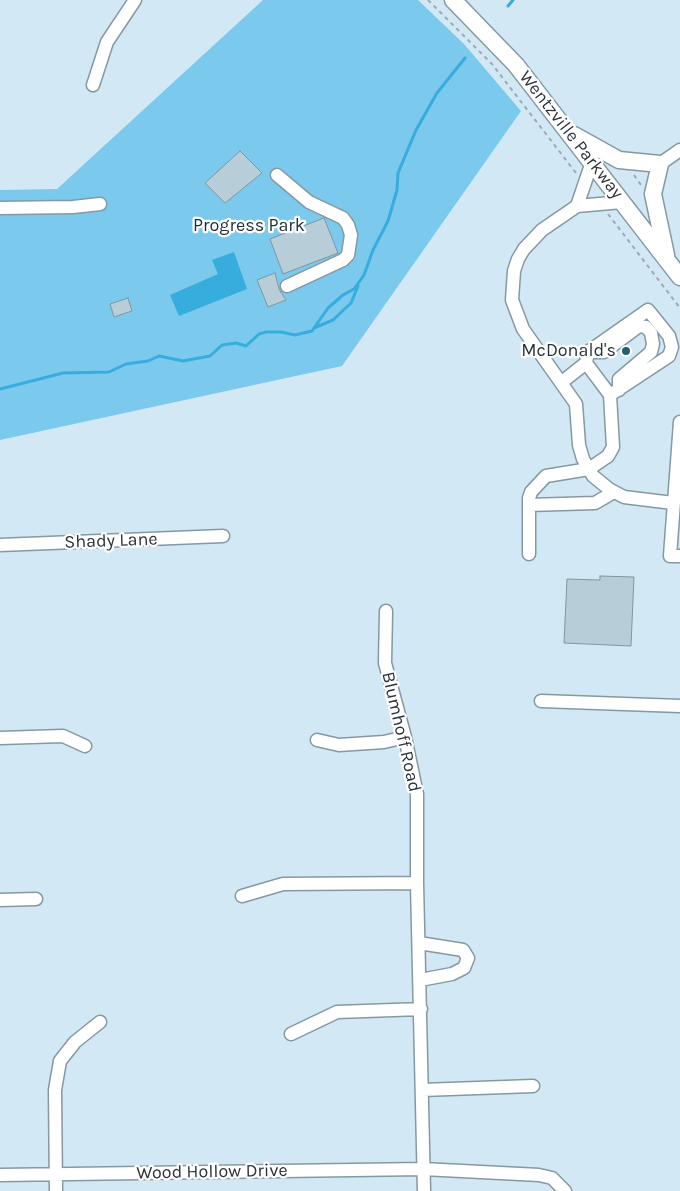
<!DOCTYPE html>
<style>
body{margin:0}
canvas{display:block;background:#d2e8f4}
</style>
<canvas width="680" height="1191"></canvas>
<script>
const c = document.querySelector('canvas').getContext('2d');
c.lineJoin = 'round';
function fill(path, color) {
  c.fillStyle = color;
  c.fill(path, 'evenodd');
}
function toPath(rows) {
  const path = new Path2D();
  for (const r of rows) {
    path.moveTo(r[0], r[1]);
    for (let i = 2; i < r.length; i += 2) path.lineTo(r[i], r[i + 1]);
  }
  return path;
}
function stroke(path, color, width, dash) {
  c.strokeStyle = color;
  c.lineWidth = width;
  c.lineCap = dash ? 'butt' : 'round';
  c.setLineDash(dash || []);
  c.stroke(path);
}
function drawText(font, color, halo, rows, align = 'center') {
  c.font = font + ' Karla,sans-serif';
  c.lineWidth = 4.5;
  c.setLineDash([]);
  c.textBaseline = 'middle';
  c.strokeStyle = halo;
  c.fillStyle = color;
  for (const [text, x, y, turn = 0] of rows) {
    c.save();
    c.translate(x, y);
    c.rotate((+turn || 0) * Math.PI / 180);
    c.textAlign = isNaN(turn) ? turn : align;
    if (halo) c.strokeText(text, 0, 0);
    c.fillText(text, 0, 0);
    c.restore();
  }
}
fill(toPath([
 [263,0,418,0,464,44,521,111,342,366,0,440,0,190,57,189]
]), '#7cc9ee');
fill(toPath([
 [234,252,247,289,179,316,170,295,218,274,212,260]
]), '#37addd');
stroke(toPath([
 [508,6,513,0],
 [314,328,333,320,351,303,358,286],
 [0,389,63,373,109,372,126,364,148,361,159,356,183,361,210,356,222,345,236,343,246,346,259,334,266,332,281,332,295,335,312,331,328,308,343,295,354,289,364,275,373,250,388,221,397,190,398,173,416,130,437,93,465,58]
]), '#37addd', 3);
const building = toPath([
 [240,151,262,173,225,203,205,183,240,151],
 [324,218,338,253,283,274,270,239,324,218],
 [275,273,279,289,286,300,268,307,257,280,275,273],
 [128,298,132,311,114,317,110,304,128,298],
 [600,576,634,577,631,646,564,643,567,579,600,580,600,576]
]);
fill(building, '#b7cdd8');
stroke(building, '#8195a0', 1);
const minor = toPath([
 [93,85,107,42,135,0],
 [660,164,680,150],
 [277,175,309,202,343,218,348,225,351,235,348,255,343,260,287,286],
 [622,202,577,206,542,230,524,249,518,259,514,271,512,300,523,329,576,404,579,445,583,459,593,476,609,489,624,497,673,503],
 [577,206,592,162],
 [0,208,73,207,100,204],
 [588,352,604,352,639,326,646,327,651,333,653,344,651,352,619,379,619,390],
 [562,382,586,363,588,352,648,310,669,336,672,347,669,356,610,395],
 [680,422,670,556,680,556],
 [529,505,595,503,614,492],
 [0,545,223,536],
 [529,554,529,498,531,492,546,476,589,469,608,456,613,447,610,395,586,363],
 [386,611,385,663,405,737,417,794,417,883,424,1191],
 [541,701,680,706],
 [0,738,63,736,85,746],
 [317,740,339,745,384,742,405,737],
 [242,896,283,884,417,883],
 [0,900,36,899],
 [419,943,463,950,468,958,464,968,452,974,420,980],
 [291,1034,337,1012,421,1009],
 [422,1090,533,1086],
 [0,1175,423,1169,539,1175,552,1178,565,1191],
 [56,1191,55,1090,60,1061,75,1042,100,1022]
]);
const major = toPath([
 [453,0,516,65,680,277],
 [574,135,619,160,660,164,653,194,666,255]
]);
stroke(minor, '#8499a3', 15);
stroke(major, '#8499a3', 19);
stroke(toPath([
 [428,0,492,64,576,173],
 [634,175,641,185],
 [608,214,680,308]
]), '#99abb4', 2, [4, 4]);
stroke(minor, '#fff', 12);
stroke(major, '#fff', 16);
for (const [x, y, r, color] of [
 [626,351,5,"#245d76"]
]) {
  const dot = new Path2D();
  dot.arc(x, y, r, 0, 2 * Math.PI);
  c.fillStyle = color;
  c.fill(dot);
  stroke(dot, '#fff', 2);
}
drawText('18px', '#2a3337', '#fff', [
 ["Wentzville Parkway",571,135,52],
 ["Shady Lane",111,541,-2],
 ["Blumhoff Road",401,732,77],
 ["Wood Hollow Drive",212,1172,-1]
]);
drawText('18px', '#1b2f38', '#fff', [
 ["Progress Park",249,226]
]);
drawText('18px', '#2a3337', '#fff', [
 ["McDonald's",616,351]
], 'right');
</script>
